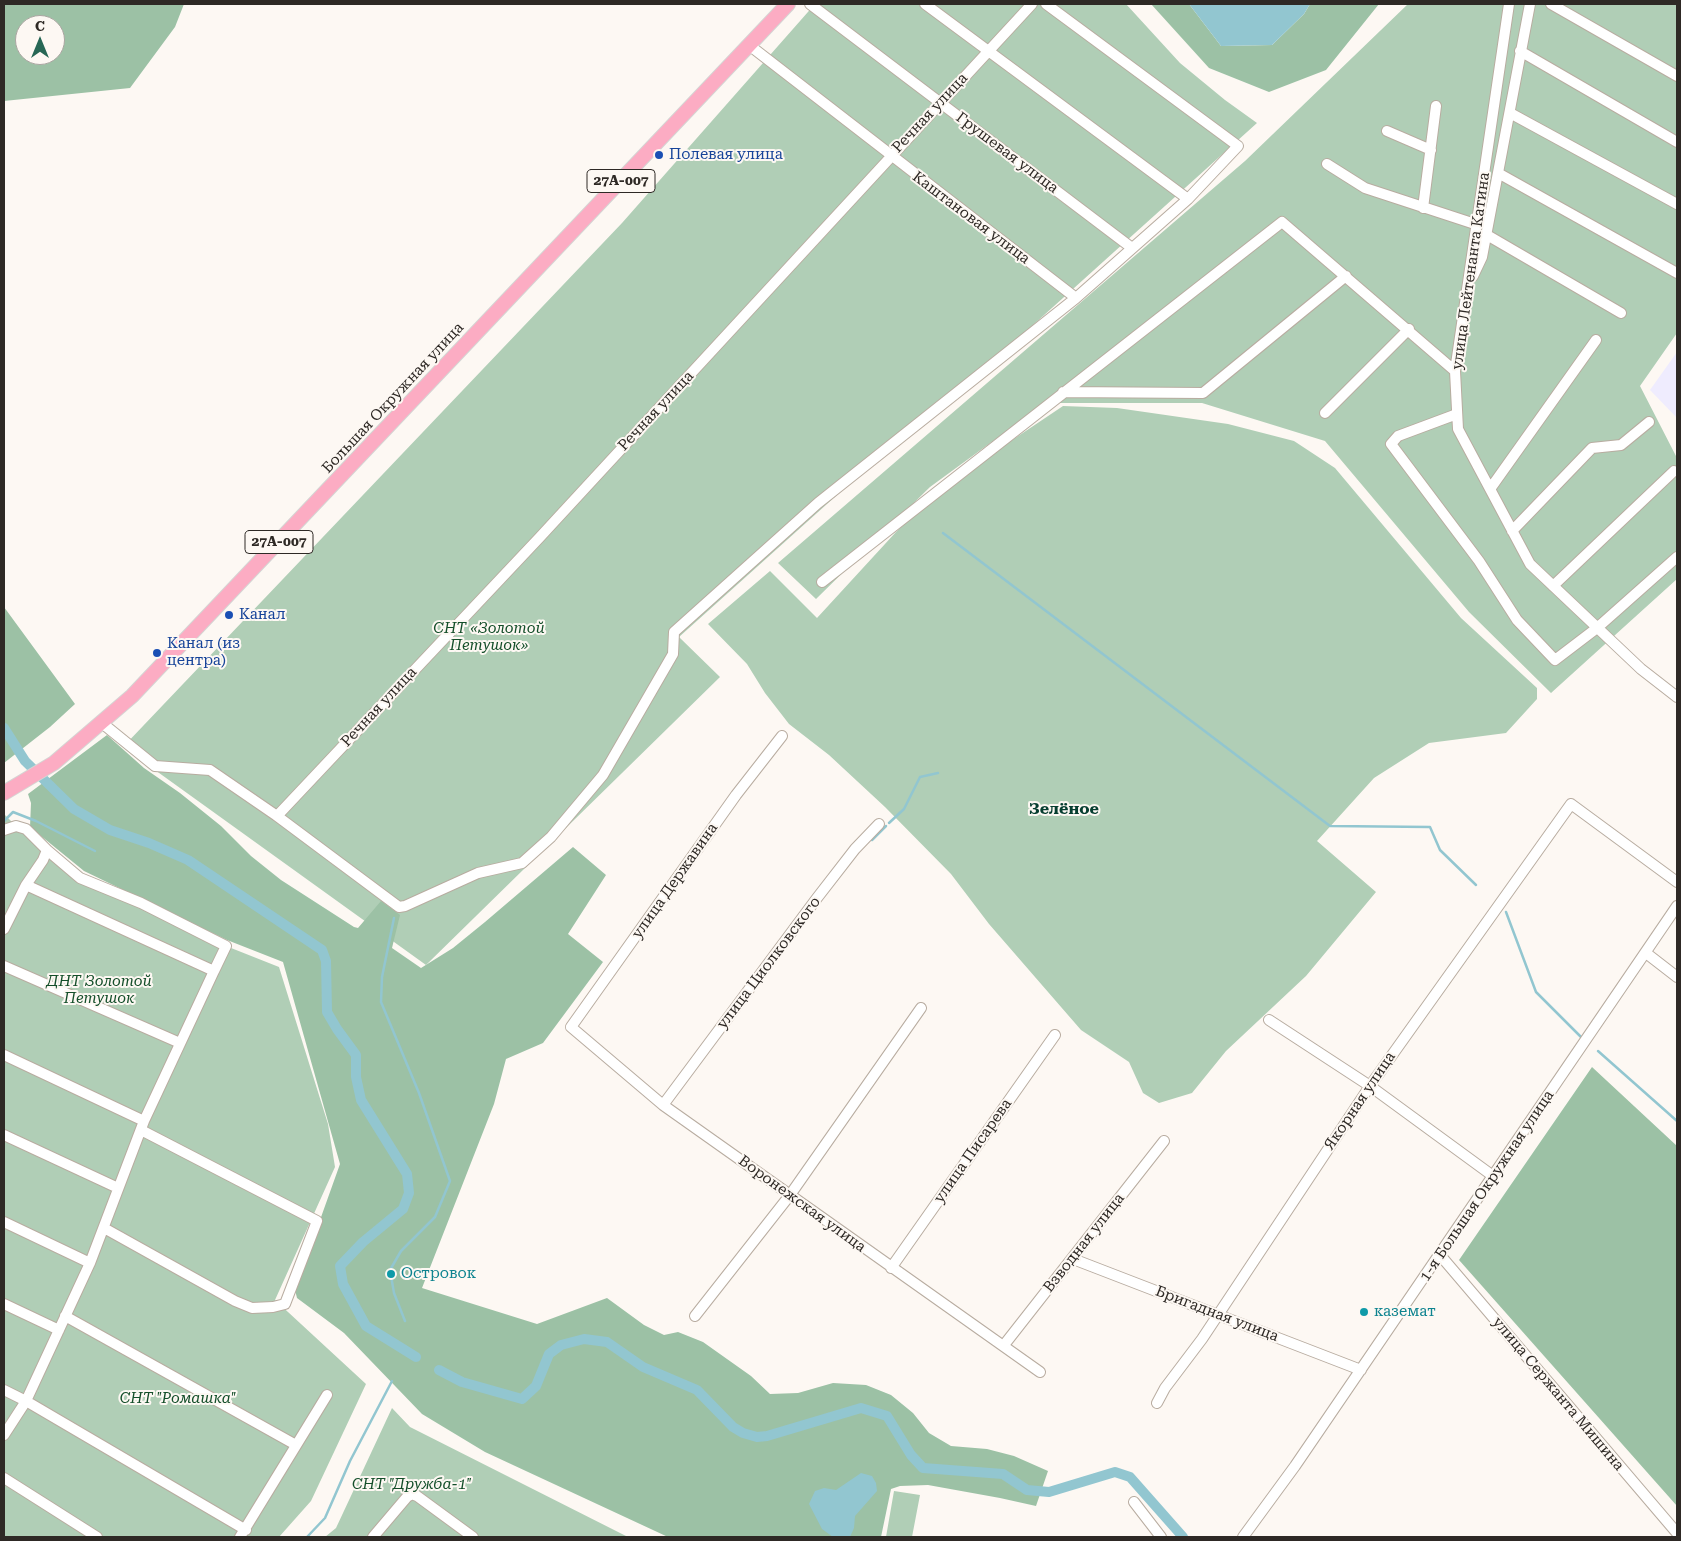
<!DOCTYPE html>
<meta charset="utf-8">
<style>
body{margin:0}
#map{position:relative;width:1681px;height:1541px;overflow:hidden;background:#fdf8f3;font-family:"Roboto Serif",serif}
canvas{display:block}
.frame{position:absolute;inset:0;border:5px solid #2e2925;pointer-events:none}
.north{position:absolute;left:15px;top:15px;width:50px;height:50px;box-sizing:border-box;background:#fdf8f3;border:1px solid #aaa5a1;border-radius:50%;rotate:0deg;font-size:14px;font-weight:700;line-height:20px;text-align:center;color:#2e2925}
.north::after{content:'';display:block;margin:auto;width:18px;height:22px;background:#276755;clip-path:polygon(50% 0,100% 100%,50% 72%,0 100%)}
</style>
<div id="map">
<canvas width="1681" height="1541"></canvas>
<div class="frame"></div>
<div class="north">С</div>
</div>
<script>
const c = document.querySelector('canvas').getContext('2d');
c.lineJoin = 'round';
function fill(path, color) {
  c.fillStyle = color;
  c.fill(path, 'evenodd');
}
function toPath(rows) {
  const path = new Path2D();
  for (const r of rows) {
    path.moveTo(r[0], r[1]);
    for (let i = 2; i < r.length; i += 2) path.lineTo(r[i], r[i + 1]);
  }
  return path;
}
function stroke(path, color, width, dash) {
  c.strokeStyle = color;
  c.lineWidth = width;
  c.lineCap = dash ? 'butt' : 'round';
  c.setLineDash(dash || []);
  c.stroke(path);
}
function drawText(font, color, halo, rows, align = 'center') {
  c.font = font + ' "Roboto Serif",serif';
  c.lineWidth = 4;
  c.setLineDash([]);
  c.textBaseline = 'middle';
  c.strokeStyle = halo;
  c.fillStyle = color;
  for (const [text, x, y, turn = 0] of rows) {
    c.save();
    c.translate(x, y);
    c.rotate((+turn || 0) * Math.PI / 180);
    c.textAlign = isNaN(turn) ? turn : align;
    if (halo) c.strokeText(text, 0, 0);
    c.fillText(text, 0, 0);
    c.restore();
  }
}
fill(toPath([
 [1677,352,1677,418,1650,390]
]), '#efecfe');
fill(toPath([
 [815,4,1126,4,1180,63,1225,100,1257,123,961,390,906,433,679,637,720,677,426,965,123,747,622,223],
 [1408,4,1677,4,1677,333,1640,386,1677,458,1677,579,1551,693,1469,612,1325,441,1202,403,1045,403,930,487,816,599,778,563,1245,161],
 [1063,406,1117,408,1228,424,1294,441,1335,468,1461,618,1537,688,1537,699,1506,733,1429,743,1374,778,1317,841,1376,892,1306,976,1226,1051,1192,1093,1159,1103,1143,1093,1129,1062,1081,1030,989,924,951,874,885,807,829,755,789,724,765,693,747,664,708,624,770,571,817,618,896,532,931,499,984,459],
 [5,815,16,826,82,875,226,946,279,967,328,1124,335,1167,275,1300,366,1384,311,1501,279,1537,4,1537],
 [392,1408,410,1427,628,1537,325,1537,336,1528],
 [894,1491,920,1495,912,1537,886,1537]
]), '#b0ceb6');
fill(toPath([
 [4,4,184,4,175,27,130,88,4,101],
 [25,25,55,25,55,55,25,55],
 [1151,4,1189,4,1221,46,1272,45,1304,14,1310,4,1379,4,1326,70,1269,92,1209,68],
 [4,607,75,704,50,727,4,763],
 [107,735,144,768,180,793,221,826,251,856,281,880,354,927,358,928,381,901,400,915,392,948,421,968,453,948,485,922,573,847,606,875,568,934,603,962,543,1043,506,1059,494,1104,422,1288,537,1324,607,1298,644,1325,664,1335,678,1332,703,1342,751,1376,770,1394,798,1393,833,1383,866,1385,891,1395,913,1413,929,1433,951,1446,987,1449,1014,1456,1048,1471,1036,1506,1000,1498,928,1485,900,1486,891,1489,881,1537,668,1537,485,1452,422,1414,344,1333,297,1298,295,1290,340,1164,283,962,227,940,84,871,30,827,31,803,28,794],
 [1592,1067,1677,1146,1677,1506,1459,1260]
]), '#9cc1a5');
fill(toPath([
 [1189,4,1310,4,1304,14,1272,45,1221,46],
 [861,1473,872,1476,876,1483,877,1491,855,1516,854,1528,850,1537,833,1537,822,1529,809,1504,815,1491,824,1488,836,1490]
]), '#92c6d0');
stroke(toPath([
 [943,533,1330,826,1430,827,1440,850,1476,885],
 [4,821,13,812,36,821,95,851],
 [889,823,904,809,920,777,938,773],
 [872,840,886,826],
 [1506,912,1536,992,1582,1038],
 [394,918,382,977,381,1002,419,1093,450,1181,435,1217,401,1251,390,1270,394,1293,405,1321],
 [1598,1051,1677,1121],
 [307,1537,325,1518,350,1461,392,1381]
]), '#92c6d0', 2.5);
stroke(toPath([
 [4,728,25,761,74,809,110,830,149,843,188,860,322,950,326,961,327,1012,337,1029,356,1055,356,1077,361,1100,407,1174,409,1193,403,1209,363,1242,340,1266,343,1284,366,1326,416,1357],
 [439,1370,462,1382,522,1399,536,1386,549,1354,561,1345,584,1339,607,1342,643,1367,697,1390,733,1427,743,1433,757,1437,767,1436,861,1408,887,1416,911,1455,923,1468,1003,1474,1027,1490,1049,1492,1115,1472,1130,1477,1183,1537]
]), '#92c6d0', 10);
const minor = toPath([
 [810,4,1132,248],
 [925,4,1188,199],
 [1509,4,1455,371,1458,429,1530,564,1641,669,1677,697],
 [1551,4,1677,76],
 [749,45,1076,298],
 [1520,51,1677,142],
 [1510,113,1677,204],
 [1387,131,1431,150],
 [1327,164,1365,188,1478,225],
 [1498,173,1677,273],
 [1423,208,1436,106],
 [1487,235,1621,313],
 [1473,276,1482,257,1530,4],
 [1063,392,1203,393,1346,276],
 [1325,413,1409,329],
 [1457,414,1398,436,1391,444,1479,561,1517,620,1555,660,1597,628,1677,557],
 [1490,489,1596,340],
 [1512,531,1592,448,1621,445,1649,422],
 [822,582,1282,222,1455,371],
 [1553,586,1674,471],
 [102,723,155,766,210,770,277,816,399,907,405,906,478,873,522,863,551,837,603,775,673,654,674,632,818,503,1076,298,1188,199,1238,146,1046,4],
 [782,736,736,795,571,1027,663,1105,1040,1372],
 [277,816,540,537,1032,4],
 [4,830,16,826,26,829,47,850,43,860,26,885],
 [47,850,80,878,141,903,226,946,214,971],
 [4,929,26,885,214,971,144,1121,90,1263,26,1401,4,1435],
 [1646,953,1677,977],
 [4,966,180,1043],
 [1269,1020,1370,1086,1493,1176],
 [4,1055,144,1121],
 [663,1105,817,898,855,849,879,824],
 [4,1135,118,1188],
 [4,1222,90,1263],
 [104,1228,235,1301,252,1308,273,1307,285,1304,317,1221,141,1130],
 [1440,1255,1677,1533],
 [1073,1259,1361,1370],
 [891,1268,1055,1035],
 [4,1304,59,1330],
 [65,1316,296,1445],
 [695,1316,790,1195,921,1008],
 [1004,1345,1164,1141],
 [4,1390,26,1401,246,1530],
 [1157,1403,1165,1388,1202,1339,1370,1086,1571,804,1677,882],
 [4,1478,97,1537],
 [1134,1502,1161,1537],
 [240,1537,327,1395],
 [373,1537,407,1497,412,1494,417,1496,473,1537],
 [1243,1537,1295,1466,1677,906]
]);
const highway = toPath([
 [4,793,54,763,132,696,788,4]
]);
stroke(minor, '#b8aca0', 12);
stroke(highway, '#d5d4d3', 16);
stroke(minor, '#fff', 10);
stroke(highway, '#fcacc3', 14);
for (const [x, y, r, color] of [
 [659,155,5,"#1a4fb4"],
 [229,615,5,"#1a4fb4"],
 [157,653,5,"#1a4fb4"],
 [391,1274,5,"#0f9aa8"],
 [1364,1312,5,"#0f9aa8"]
]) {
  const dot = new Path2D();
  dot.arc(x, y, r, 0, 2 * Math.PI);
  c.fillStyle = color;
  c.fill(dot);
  stroke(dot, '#fdf8f3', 2);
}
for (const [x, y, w] of [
 [621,181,68],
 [279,542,68]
]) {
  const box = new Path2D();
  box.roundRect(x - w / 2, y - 11.5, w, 23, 4);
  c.fillStyle = '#fdf8f3';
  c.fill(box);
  stroke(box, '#2e2925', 1);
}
drawText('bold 14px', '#2e2925', null, [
 ["27А-007",621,181],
 ["27А-007",279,542]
]);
drawText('15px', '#2e2925', '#fdf8f3', [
 ["Речная улица",930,113,-47],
 ["Грушевая улица",1007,153,37],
 ["Каштановая улица",971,218,37],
 ["улица Лейтенанта Катина",1471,271,-82],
 ["Большая Окружная улица",393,398,-47],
 ["Речная улица",656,411,-47],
 ["Речная улица",379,707,-47],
 ["улица Державина",675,881,-55],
 ["улица Циолковского",769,963,-53],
 ["Якорная улица",1360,1101,-56],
 ["улица Писарева",973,1151,-55],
 ["1-я Большая Окружная улица",1487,1186,-56],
 ["Воронежская улица",802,1204,36],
 ["Взводная улица",1084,1243,-52],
 ["Бригадная улица",1217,1314,21],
 ["улица Сержанта Мишина",1558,1394,50]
]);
drawText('15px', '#164399', '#fdf8f3', [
 ["Полевая улица",669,155],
 ["Канал",239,615],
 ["Канал (из",167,644],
 ["центра)",167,661]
], 'left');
drawText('italic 15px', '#134e29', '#fdf8f3', [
 ["СНТ «Золотой",489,629],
 ["Петушок»",489,646],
 ["ДНТ Золотой",99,982],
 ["Петушок",99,999],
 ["СНТ \"Ромашка\"",178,1399],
 ["СНТ \"Дружба-1\"",412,1485]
]);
drawText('15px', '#0d838f', '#fdf8f3', [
 ["Островок",401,1274],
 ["каземат",1374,1312]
], 'left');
drawText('bold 16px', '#063e30', '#fdf8f3', [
 ["Зелёное",1064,809]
]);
</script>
